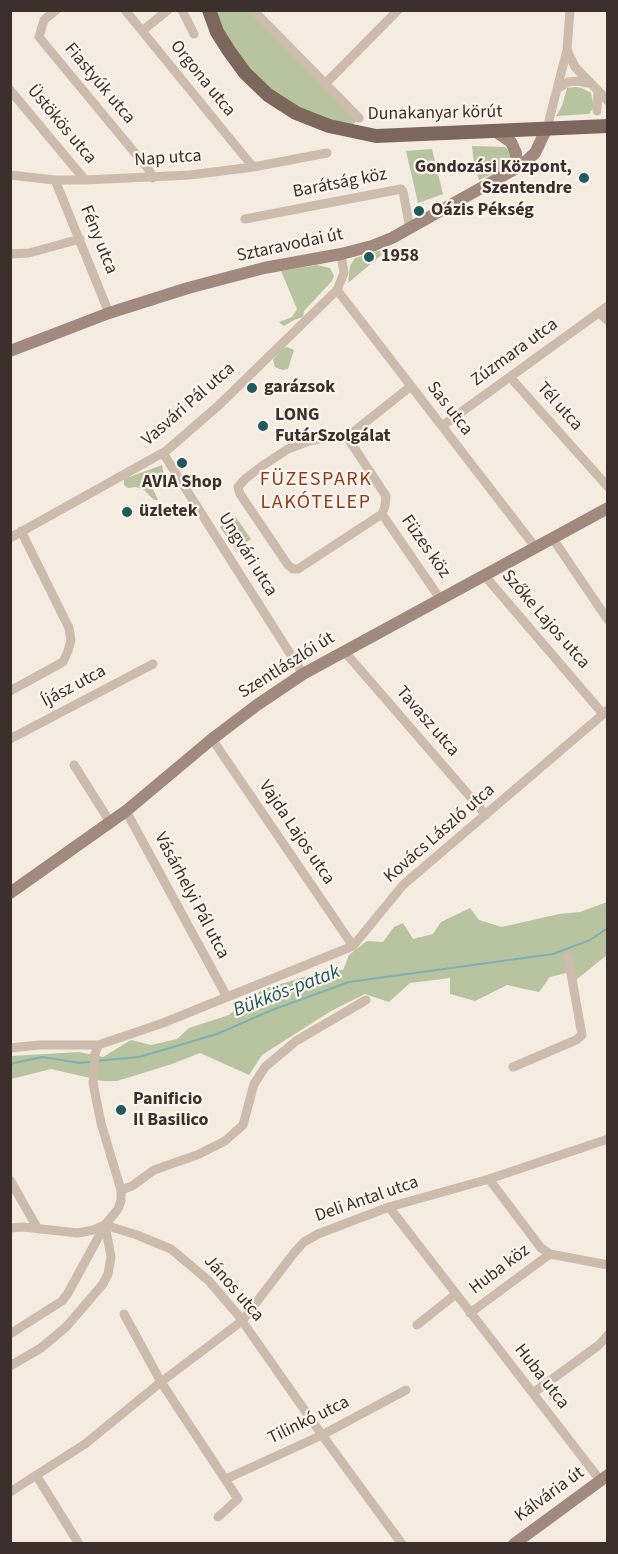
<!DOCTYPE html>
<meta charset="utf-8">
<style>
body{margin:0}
#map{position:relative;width:618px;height:1554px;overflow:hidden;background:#f4ebe1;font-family:"Source Sans 3",sans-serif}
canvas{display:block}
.frame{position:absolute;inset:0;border:12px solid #3b302b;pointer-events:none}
</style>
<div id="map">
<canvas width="618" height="1554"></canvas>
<div class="frame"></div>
</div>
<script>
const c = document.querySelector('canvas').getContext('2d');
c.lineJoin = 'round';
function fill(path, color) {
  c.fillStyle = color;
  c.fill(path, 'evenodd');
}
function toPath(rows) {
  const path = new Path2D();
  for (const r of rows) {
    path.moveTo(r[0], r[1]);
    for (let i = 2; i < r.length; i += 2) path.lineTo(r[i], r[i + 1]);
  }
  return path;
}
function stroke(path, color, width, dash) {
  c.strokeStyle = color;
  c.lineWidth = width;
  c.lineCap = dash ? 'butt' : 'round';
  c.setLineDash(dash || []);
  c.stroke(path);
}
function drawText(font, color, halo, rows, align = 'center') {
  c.font = font + ' "Source Sans 3",sans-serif';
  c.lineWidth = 4.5;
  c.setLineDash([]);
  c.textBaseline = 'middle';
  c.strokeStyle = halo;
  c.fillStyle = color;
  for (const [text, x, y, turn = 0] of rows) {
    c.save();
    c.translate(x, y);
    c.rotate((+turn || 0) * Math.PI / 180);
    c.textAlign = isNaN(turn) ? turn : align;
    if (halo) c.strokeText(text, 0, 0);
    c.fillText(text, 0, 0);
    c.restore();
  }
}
fill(toPath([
 [209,11,253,11,359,118,347,131,329,126,245,73],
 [575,87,582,88,591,93,594,107,589,114,556,116,562,106,567,88],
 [472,146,505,147,513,155,505,168,479,180,474,164],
 [432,149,443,194,418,203,406,151],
 [391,247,348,283,350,266,355,258],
 [317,265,330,268,334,276,332,281,304,311,303,317,294,320,284,326,279,322,292,317,297,309,281,271],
 [287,347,294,350,288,369,282,370,275,367,273,360,281,349],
 [162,465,164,475,151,485,158,500,154,500,144,490,136,487,128,488,124,485,124,479],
 [235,516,251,539,236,550,220,527],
 [607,902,607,955,577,979,566,973,550,977,539,992,507,985,475,1001,450,994,450,978,410,983,389,1002,365,994,331,1011,262,1055,249,1075,200,1053,172,1064,117,1081,103,1081,51,1069,11,1079,11,1056,79,1052,103,1057,131,1040,151,1045,177,1039,189,1028,229,1015,243,1002,264,989,331,969,343,970,349,955,367,941,383,942,394,927,403,923,413,939,433,934,441,922,470,908,479,920,502,927,559,914,580,912]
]), '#b8c4a0');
stroke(toPath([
 [96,1061,139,1057,217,1034,272,1010,349,982,553,954,590,940,608,928],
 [10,1064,42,1057,80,1063,90,1062]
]), '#7fb0b2', 2);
stroke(toPath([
 [56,10,44,20,39,37,149,170,153,178],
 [125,10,253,167],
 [182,10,194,34],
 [253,10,359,118],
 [142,31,168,10],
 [567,50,575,67,608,101],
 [326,83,398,10],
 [557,89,568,82,578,81,588,83],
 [10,90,85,180],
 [597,111,598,93],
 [547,128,567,50,570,10],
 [10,175,55,180,85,180,190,175,253,167,327,153],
 [55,180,109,313],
 [245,219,401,189,403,191,410,229],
 [10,254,29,253,80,239],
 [337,290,536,548],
 [599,313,608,321],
 [510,377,608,487],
 [442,426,608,306],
 [337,436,347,437,357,452,386,496,385,506,382,514,298,569,293,569,288,565,240,494,238,487,245,479,262,466,288,449,309,441,337,436],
 [347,437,411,386],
 [163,453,303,674],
 [382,514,441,600],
 [10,538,166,451,218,406,337,290,344,273,341,254],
 [553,539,608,620],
 [485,576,603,714],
 [344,651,486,815],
 [10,691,63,662,68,651,71,640,69,628,21,531],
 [10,739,153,664],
 [212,739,353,946],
 [74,765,110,822],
 [126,811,227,997],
 [10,1048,39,1045,98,1045],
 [513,1067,576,1040,582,1035,568,957],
 [489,1179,541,1248,550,1254,608,1265],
 [10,1180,38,1229],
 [121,1190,132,1186,154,1170,197,1155,225,1141,243,1125,254,1084,265,1067,296,1041,366,1000],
 [389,1207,600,1480],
 [105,1225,137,1235,171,1249,209,1281,238,1315,322,1435,402,1544],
 [10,1228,23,1227,78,1233,93,1230,105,1225],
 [470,1313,550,1254],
 [124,1314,161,1382,238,1499,218,1517],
 [417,1325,456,1294],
 [10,1334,62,1301,68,1293,105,1225,118,1209,121,1201,121,1190,101,1123,93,1083,95,1054,98,1045,163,1023,353,946,403,885,608,710],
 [10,1366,41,1348,66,1327,103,1284,108,1274,111,1257,105,1225],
 [533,1393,599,1345,608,1335],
 [36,1475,79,1544],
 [226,1479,322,1435,406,1390],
 [10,1492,85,1444,161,1382,242,1321,294,1253,304,1242,318,1234,389,1207,489,1179,608,1139]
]), '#cdbbac', 9);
stroke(toPath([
 [495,131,511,142,516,153,516,161,509,172],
 [10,351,109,313,188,288,264,268,341,254,372,246,392,238,522,165,535,153,547,128],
 [10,893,126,811,212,739,257,705,303,674,608,508],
 [514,1544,608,1475]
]), '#a18a7d', 12);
stroke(toPath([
 [209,10,217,32,229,51,245,73,268,95,296,113,329,126,376,136,608,126]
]), '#7d675c', 14);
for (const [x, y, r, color] of [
 [584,178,6,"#1f5a5e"],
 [419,211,6,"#1f5a5e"],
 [369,257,6,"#1f5a5e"],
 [252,388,6,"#1f5a5e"],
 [263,426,6,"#1f5a5e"],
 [182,463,6,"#1f5a5e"],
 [127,512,6,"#1f5a5e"],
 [121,1110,6,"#1f5a5e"]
]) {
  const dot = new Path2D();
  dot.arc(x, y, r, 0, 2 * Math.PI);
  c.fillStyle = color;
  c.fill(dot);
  stroke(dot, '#fbf5ee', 2);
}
drawText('18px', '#3b302b', '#fbf5ee', [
 ["Orgona utca",202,79,51],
 ["Fiastyúk utca",99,84,50],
 ["Dunakanyar körút",435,114,-1],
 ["Üstökös utca",61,125,50],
 ["Nap utca",168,159,-4],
 ["Barátság köz",340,184,-11],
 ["Fény utca",98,240,68],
 ["Sztaravodai út",290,246,-12],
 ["Zúzmara utca",515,353,-36],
 ["Vasvári Pál utca",189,405,-41],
 ["Tél utca",559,407,48],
 ["Sas utca",449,409,52],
 ["Füzes köz",425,547,55],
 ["Ungvári utca",247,555,58],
 ["Szőke Lajos utca",545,620,49],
 ["Szentlászlói út",287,666,-32],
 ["Íjász utca",74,687,-28],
 ["Tavasz utca",427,722,49],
 ["Vajda Lajos utca",296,833,56],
 ["Kovács László utca",440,834,-41],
 ["Vásárhelyi Pál utca",191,896,62],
 ["Deli Antal utca",367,1200,-19],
 ["Huba köz",500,1270,-37],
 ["János utca",233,1289,49],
 ["Huba utca",541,1377,52],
 ["Tilinkó utca",309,1421,-26],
 ["Kálvária út",550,1495,-36]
]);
drawText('bold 18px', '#3b302b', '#fbf5ee', [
 ["Gondozási Központ,",572,168,"right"],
 ["Szentendre",572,189,"right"],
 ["Oázis Pékség",431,211],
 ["1958",381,257],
 ["garázsok",264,388],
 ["LONG",275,416],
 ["FutárSzolgálat",275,437],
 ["AVIA Shop",182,483,"center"],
 ["üzletek",139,512],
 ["Panificio",133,1100],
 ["Il Basilico",133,1121]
], 'left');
c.letterSpacing = '1.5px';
drawText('20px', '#8c3b22', '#fbf5ee', [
 ["FÜZESPARK",316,481],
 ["LAKÓTELEP",316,504]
]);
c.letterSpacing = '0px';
drawText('italic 20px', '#1f5a5e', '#fbf5ee', [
 ["Bükkös-patak",287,992,-21]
]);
</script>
